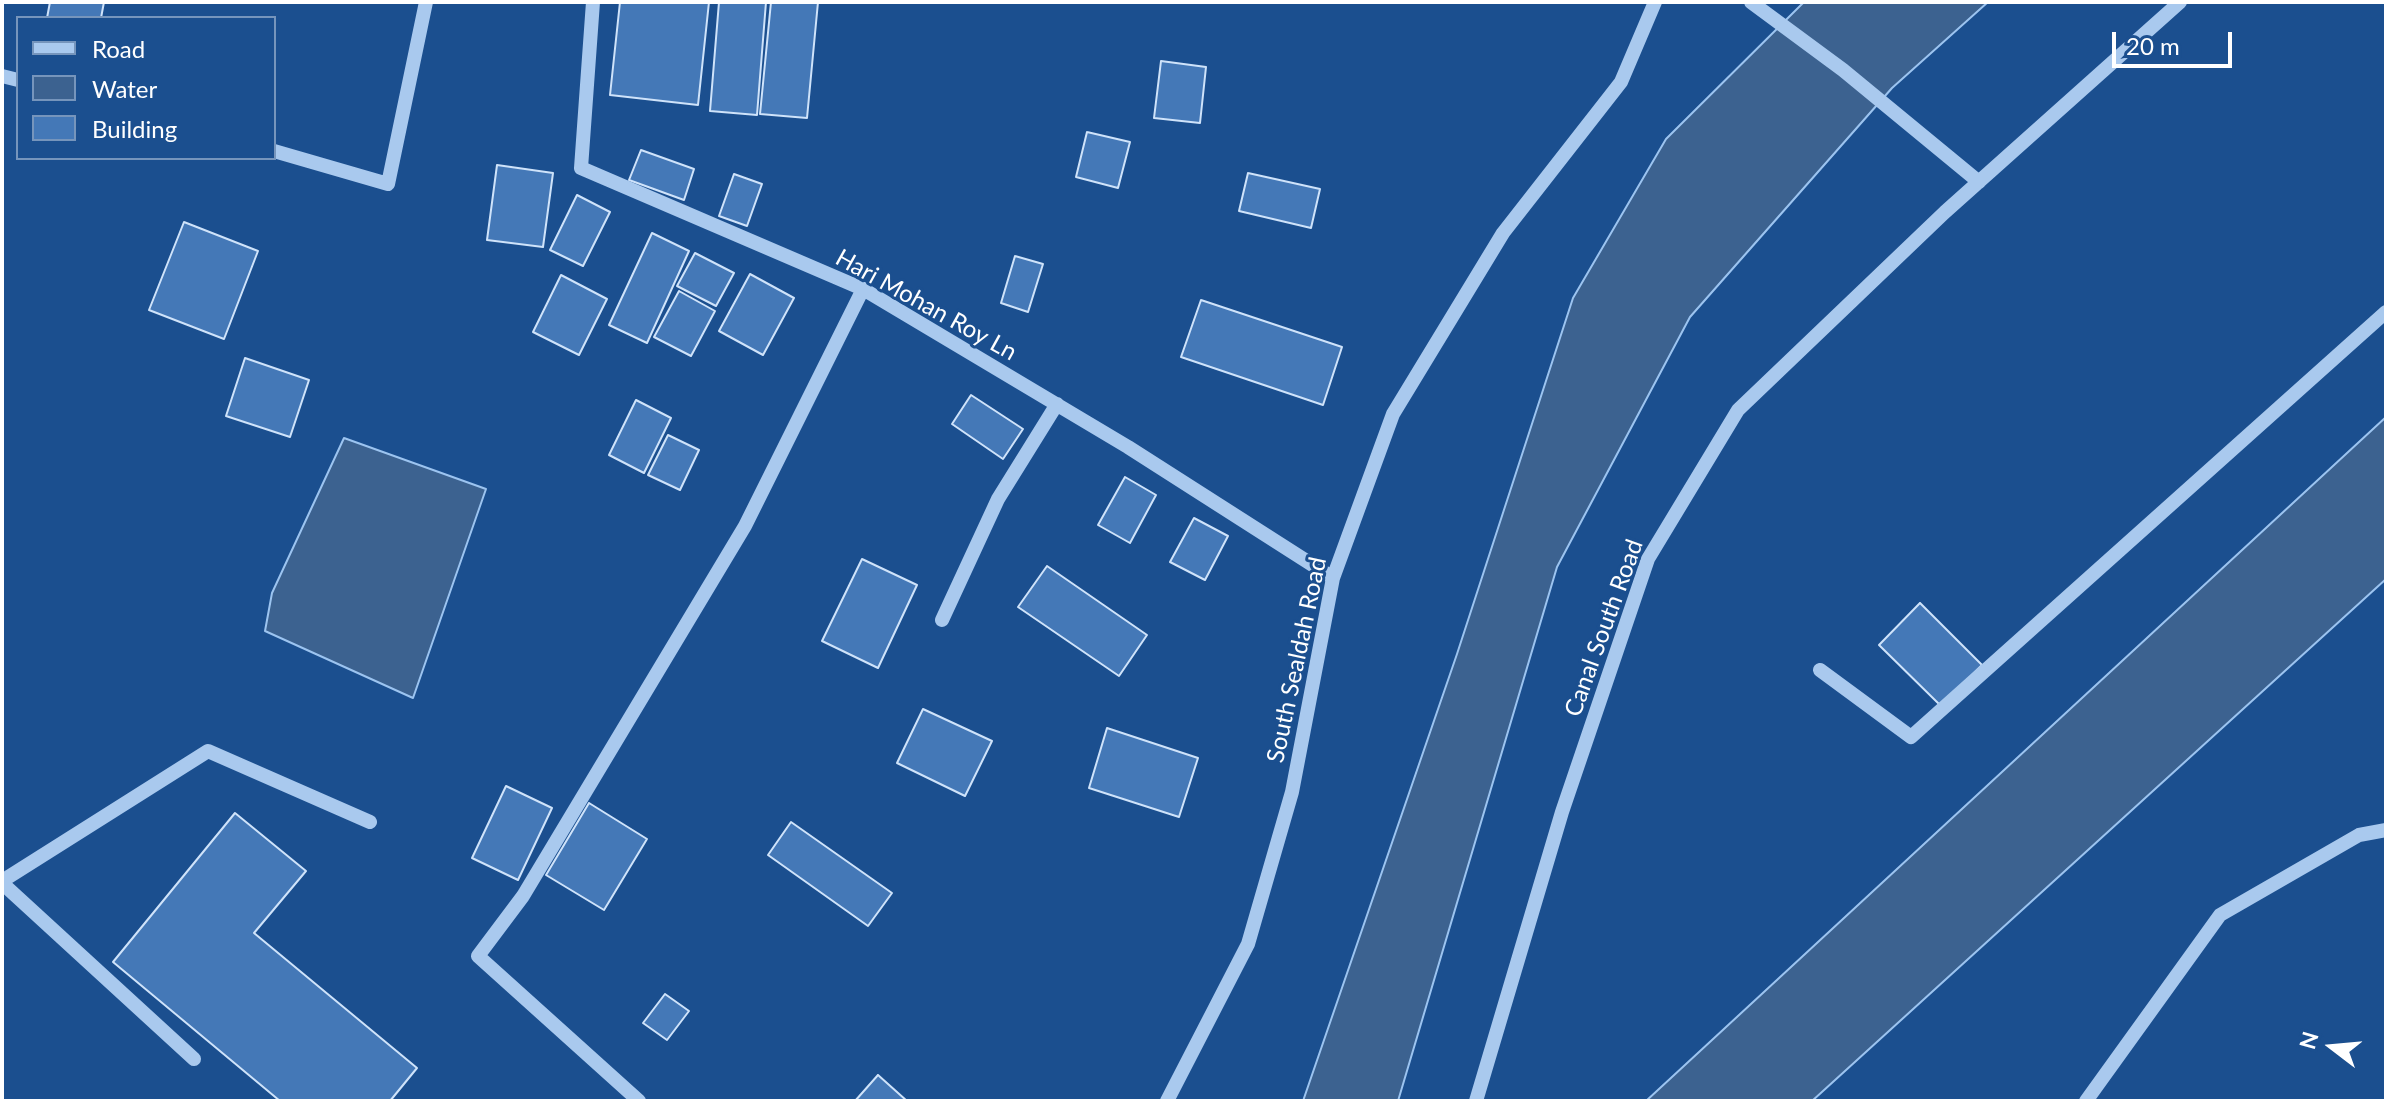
<!DOCTYPE html>
<style>
body{margin:0}
#map{position:relative;width:2388px;height:1103px;overflow:hidden;background:#1b4f8f;font-family:Lato,sans-serif}
canvas{display:block}
.frame{position:absolute;inset:0;border:4px solid #fff;pointer-events:none}
.legend{position:absolute;left:16px;top:16px;width:260px;height:144px;box-sizing:border-box;background:#1b4f8f;border:2px solid #7695bc;margin:0;padding:10px 14px;list-style:none;font-size:24px;color:#fff}
.legend li{display:flex;align-items:center;gap:16px;height:40px}
.legend b{width:40px;border:2px solid #7695bc}
.north{position:absolute;left:2292px;top:1007px;width:80px;height:80px;-webkit-text-stroke:6px #1b4f8f;paint-order:stroke;rotate:286deg;font-size:22px;font-weight:700;line-height:32px;text-align:center;color:#fff}
.north::after{content:'';display:block;margin:auto;width:28px;height:36px;background:#fff;clip-path:polygon(50% 0,100% 100%,50% 72%,0 100%)}
.scale{position:absolute;left:2112px;top:32px;width:120px;height:36px;box-sizing:border-box;border:4px solid #fff;border-top:0;padding-left:10px;font-size:24px;line-height:28px;white-space:nowrap;color:#fff;-webkit-text-stroke:6px #1b4f8f;paint-order:stroke}
</style>
<div id="map">
<canvas width="2388" height="1103"></canvas>
<div class="frame"></div>
<ul class="legend">
<li><b style="height:10px;background:#a9c9ee"></b>Road</li>
<li><b style="height:22px;background:#3c6290"></b>Water</li>
<li><b style="height:22px;background:#4478b7"></b>Building</li>
</ul>
<div class="north">N</div>
<div class="scale">20 m</div>
</div>
<script>
const c = document.querySelector('canvas').getContext('2d');
c.lineJoin = 'round';
function fill(path, color) {
  c.fillStyle = color;
  c.fill(path, 'evenodd');
}
function toPath(rows) {
  const path = new Path2D();
  for (const r of rows) {
    path.moveTo(r[0], r[1]);
    for (let i = 2; i < r.length; i += 2) path.lineTo(r[i], r[i + 1]);
  }
  return path;
}
function stroke(path, color, width, dash) {
  c.strokeStyle = color;
  c.lineWidth = width;
  c.lineCap = dash ? 'butt' : 'round';
  c.setLineDash(dash || []);
  c.stroke(path);
}
function drawText(font, color, halo, rows, align = 'center') {
  c.font = font + ' Lato,sans-serif';
  c.lineWidth = 6;
  c.setLineDash([]);
  c.textBaseline = 'middle';
  c.strokeStyle = halo;
  c.fillStyle = color;
  for (const [text, x, y, turn = 0] of rows) {
    c.save();
    c.translate(x, y);
    c.rotate((+turn || 0) * Math.PI / 180);
    c.textAlign = isNaN(turn) ? turn : align;
    if (halo) c.strokeText(text, 0, 0);
    c.fillText(text, 0, 0);
    c.restore();
  }
}
const water = toPath([
 [1804,2,1988,2,1892,88,1690,317,1557,567,1398,1101,1303,1101,1457,654,1573,298,1666,139,1804,2],
 [2386,417,2386,579,1812,1101,1646,1101,2386,417],
 [344,438,486,489,413,698,265,631,272,593,344,438]
]);
fill(water, '#3c6290');
stroke(water, '#9cc4f0', 2);
const building = toPath([
 [50,2,104,2,101,18,47,18,50,2],
 [620,2,709,2,698,105,610,95,620,2],
 [719,2,766,2,757,115,710,111,719,2],
 [771,2,818,2,807,118,760,114,771,2],
 [1161,61,1206,67,1200,123,1154,118,1161,61],
 [1087,132,1130,142,1118,188,1076,177,1087,132],
 [641,150,694,169,684,200,629,180,641,150],
 [497,165,553,173,543,247,487,240,497,165],
 [1248,173,1320,189,1311,228,1239,211,1248,173],
 [734,174,762,184,747,226,719,216,734,174],
 [577,195,610,212,583,266,550,250,577,195],
 [184,222,258,251,224,339,149,310,184,222],
 [652,233,689,251,647,343,609,325,652,233],
 [695,253,734,273,716,306,677,286,695,253],
 [1015,256,1043,264,1028,312,1001,303,1015,256],
 [750,274,794,298,763,355,719,331,750,274],
 [561,275,607,299,579,355,533,332,561,275],
 [679,291,715,311,691,356,654,337,679,291],
 [1201,300,1342,347,1323,405,1181,357,1201,300],
 [245,358,309,380,290,437,226,416,245,358],
 [971,395,1023,429,1003,459,952,424,971,395],
 [636,400,671,418,644,473,609,455,636,400],
 [668,435,699,450,680,490,648,475,668,435],
 [1125,477,1156,495,1130,543,1098,525,1125,477],
 [1194,518,1228,536,1205,580,1170,562,1194,518],
 [862,559,917,585,878,668,822,641,862,559],
 [1047,566,1147,635,1119,676,1018,607,1047,566],
 [1920,603,1982,665,1941,706,1879,645,1920,603],
 [923,709,992,741,965,796,897,763,923,709],
 [1107,728,1198,758,1179,817,1089,788,1107,728],
 [506,786,552,808,518,880,472,858,506,786],
 [589,803,647,839,604,910,546,875,589,803],
 [235,813,306,871,254,933,417,1068,390,1101,280,1101,113,962,235,813],
 [791,822,892,893,868,926,768,855,791,822],
 [665,994,689,1011,667,1040,643,1023,665,994],
 [878,1075,907,1101,855,1101,878,1075]
]);
fill(building, '#4478b7');
stroke(building, '#cfe3fa', 2);
stroke(toPath([
 [593,2,581,168,863,289,1128,447,1333,578],
 [1751,2,1843,70,1979,182],
 [2,76,18,80],
 [274,151,388,184,426,2],
 [942,620,998,499,1057,404],
 [1820,670,1911,737,2386,312],
 [2,881,208,751,370,822],
 [2,883,194,1059],
 [639,1101,478,956,523,896,745,526,863,289],
 [1167,1101,1248,944,1292,792,1333,578,1393,414,1503,233,1621,82,1655,2],
 [1476,1101,1562,812,1648,559,1738,410,1945,212,2180,2],
 [2086,1101,2220,915,2359,835,2386,830]
]), '#a9c9ee', 14);
drawText('24px', '#fff', '#1b4f8f', [
 ["Hari Mohan Roy Ln",926,305,29],
 ["Canal South Road",1604,628,-70],
 ["South Sealdah Road",1297,660,-78]
]);
</script>
